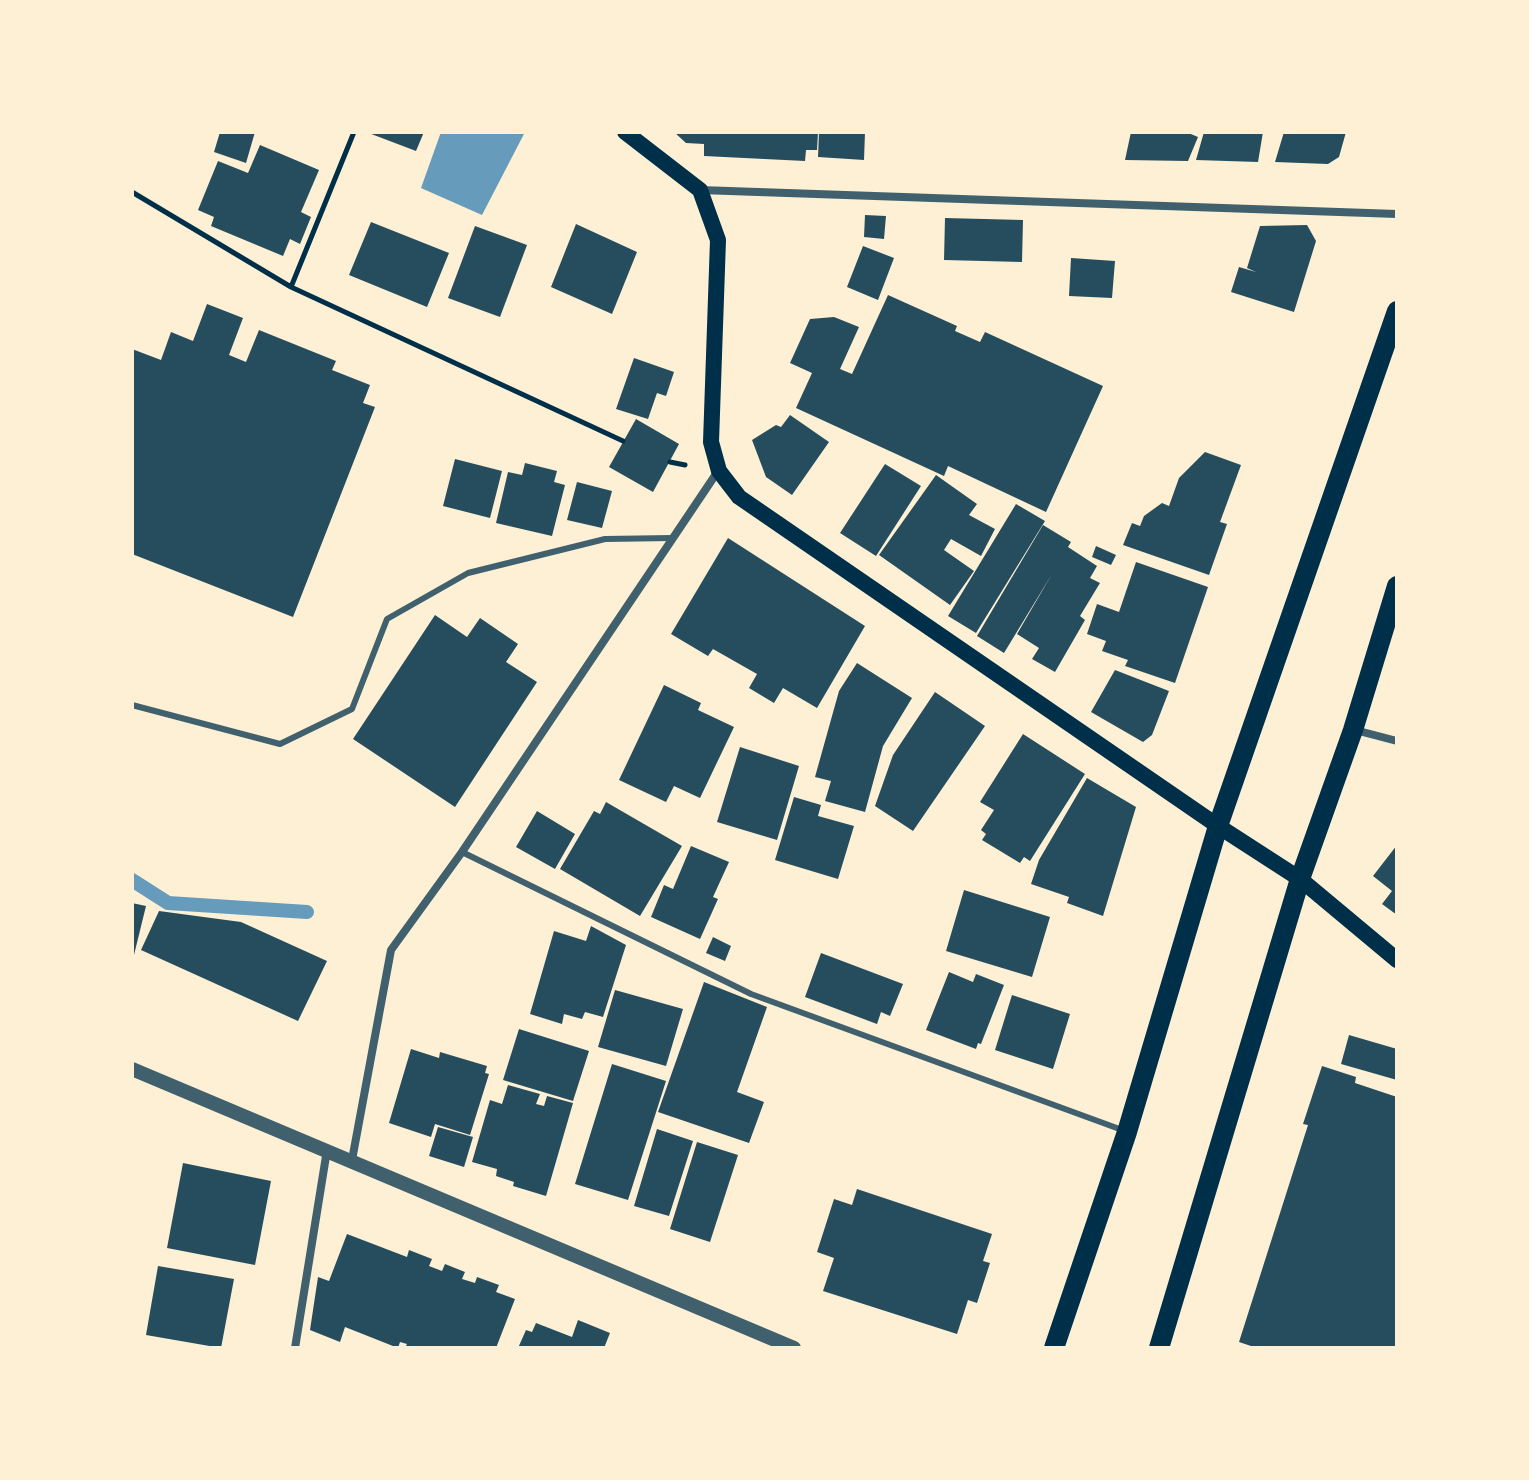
<!DOCTYPE html>
<style>
body{margin:0}
#map{position:relative;width:1529px;height:1480px;overflow:hidden;background:#fdf0d5;font-family:"Asap Condensed",sans-serif}
canvas{display:block}
.frame{position:absolute;inset:0;border:134px solid #fdf0d5;pointer-events:none}
</style>
<div id="map">
<canvas width="1529" height="1480"></canvas>
<div class="frame"></div>
</div>
<script>
const c = document.querySelector('canvas').getContext('2d');
c.lineJoin = 'round';
function fill(path, color) {
  c.fillStyle = color;
  c.fill(path, 'evenodd');
}
function toPath(rows) {
  const path = new Path2D();
  for (const r of rows) {
    path.moveTo(r[0], r[1]);
    for (let i = 2; i < r.length; i += 2) path.lineTo(r[i], r[i + 1]);
  }
  return path;
}
function stroke(path, color, width, dash) {
  c.strokeStyle = color;
  c.lineWidth = width;
  c.lineCap = dash ? 'butt' : 'round';
  c.setLineDash(dash || []);
  c.stroke(path);
}
fill(toPath([
 [441,132,525,132,482,215,421,188]
]), '#669bbc');
stroke(toPath([
 [132,880,168,903,307,912]
]), '#669bbc', 14);
fill(toPath([
 [220,132,255,132,246,163,214,152],
 [366,132,424,132,416,151],
 [674,132,818,132,817,150,806,150,805,161,704,156,704,144,686,143],
 [819,132,865,132,864,160,818,157],
 [1131,132,1186,132,1198,137,1188,161,1125,160],
 [1204,132,1263,132,1258,162,1196,160],
 [1284,132,1346,132,1339,157,1328,164,1275,162],
 [260,145,319,170,301,212,311,217,300,244,290,239,283,256,211,226,214,217,198,210,218,161,248,173],
 [865,215,886,216,884,239,864,237],
 [945,218,1023,220,1022,262,944,260],
 [371,222,449,253,427,307,349,275],
 [576,224,637,252,612,314,551,287],
 [1307,225,1316,241,1294,312,1231,292,1239,267,1256,272,1247,268,1260,226],
 [475,226,527,245,500,317,448,298],
 [863,246,894,258,878,300,847,287],
 [1071,258,1115,261,1112,298,1069,296],
 [888,295,957,326,955,331,980,342,985,332,1103,386,1046,512,948,466,944,476,796,408,812,373,790,363,810,319,834,317,859,327,840,369,852,374],
 [207,304,243,318,229,355,246,362,259,330,336,361,332,370,370,385,363,403,375,407,293,617,132,554,132,349,161,360,171,332,193,341],
 [634,358,674,372,666,396,657,393,648,419,616,409],
 [790,415,829,442,792,495,766,477,752,440,776,425,781,427],
 [636,419,679,444,653,492,609,467],
 [1205,452,1241,465,1220,522,1227,524,1209,575,1123,545,1132,523,1140,526,1144,516,1162,503,1169,506,1179,478],
 [455,459,502,471,490,518,443,506],
 [525,463,557,471,554,482,565,485,552,536,496,523,508,472,522,475],
 [885,464,921,486,876,556,840,533],
 [936,475,977,504,969,515,995,529,981,556,951,539,944,550,974,571,950,605,879,555],
 [577,482,612,491,602,528,567,520],
 [1016,504,1045,521,976,633,948,616],
 [1043,525,1071,542,1068,547,1097,566,1090,578,1100,583,1080,616,1085,620,1055,672,1032,659,1039,648,1017,634,1052,574,1004,653,977,636],
 [728,538,865,626,817,708,783,688,774,703,749,688,757,674,713,649,708,656,671,634],
 [1096,546,1116,555,1111,565,1092,557],
 [1136,562,1208,587,1175,683,1125,666,1128,660,1102,651,1106,641,1087,634,1097,604,1119,612],
 [435,615,467,637,480,618,518,644,506,662,537,682,455,807,353,739],
 [857,663,912,698,883,746,865,812,825,801,831,781,815,777,839,691],
 [1115,670,1169,691,1152,735,1143,742,1091,712],
 [664,685,701,703,698,710,734,727,700,798,674,786,666,802,619,780],
 [935,692,985,726,913,831,875,806,893,755],
 [1023,734,1085,774,1030,861,1024,857,1020,863,982,840,986,834,981,830,994,810,980,802],
 [740,747,799,766,777,840,717,822],
 [1087,778,1136,807,1103,916,1067,903,1069,897,1031,884,1039,860],
 [794,797,821,805,818,816,854,826,838,879,775,860],
 [606,802,682,846,640,916,560,869,594,811,600,814],
 [537,811,575,834,555,869,516,847],
 [1397,845,1397,915,1382,904,1392,891,1373,876],
 [691,846,729,862,713,897,718,899,700,939,651,917,664,885,673,889],
 [964,890,1050,917,1032,977,946,951],
 [132,903,146,906,133,959,132,959],
 [159,911,241,922,327,961,298,1021,141,950],
 [591,926,626,945,603,1017,585,1012,582,1019,564,1014,562,1024,530,1014,554,931,586,941],
 [713,937,731,946,725,961,706,953],
 [821,953,903,984,890,1016,881,1012,877,1024,805,997],
 [949,972,973,982,976,974,1004,985,981,1044,978,1043,976,1049,926,1030],
 [704,982,767,1007,737,1092,764,1102,749,1143,658,1112],
 [615,990,683,1009,666,1066,598,1047],
 [1012,995,1070,1014,1053,1069,995,1050],
 [519,1029,589,1051,573,1101,503,1080],
 [1349,1035,1397,1049,1397,1080,1341,1064],
 [411,1049,439,1058,440,1052,487,1066,485,1073,489,1074,470,1135,435,1124,431,1137,389,1123],
 [612,1064,666,1081,628,1200,575,1184],
 [1322,1066,1356,1077,1355,1083,1397,1097,1397,1348,1257,1348,1239,1342,1308,1125,1303,1124],
 [508,1085,540,1094,536,1104,544,1106,547,1096,573,1103,546,1196,513,1186,514,1182,496,1176,497,1169,472,1162,490,1100,502,1104],
 [438,1127,473,1137,464,1167,429,1156],
 [657,1129,693,1141,669,1216,634,1206],
 [697,1142,738,1155,710,1242,670,1229],
 [183,1163,271,1181,255,1265,167,1248],
 [857,1189,992,1234,983,1261,990,1263,977,1303,968,1300,957,1334,823,1291,834,1258,817,1252,834,1199,852,1205],
 [347,1234,407,1257,409,1250,432,1259,429,1266,442,1271,445,1264,465,1272,462,1279,475,1283,477,1277,499,1285,496,1292,515,1299,496,1348,405,1348,407,1344,400,1342,398,1348,345,1327,340,1342,310,1330,318,1277,329,1281],
 [158,1266,234,1279,221,1348,146,1335],
 [578,1320,610,1333,604,1348,518,1348,526,1330,532,1332,536,1323,572,1337]
]), '#264d5e');
stroke(toPath([
 [132,192,291,287,623,441],
 [291,287,354,132],
 [670,462,685,465]
]), '#003049', 5);
stroke(toPath([
 [132,705,280,744,352,709,387,619,468,573,605,539,672,538],
 [462,852,751,994,1125,1131]
]), '#3f606c', 6);
stroke(toPath([
 [700,190,1397,214],
 [1355,730,1397,741],
 [352,1160,391,950,462,852,718,471],
 [295,1348,327,1150]
]), '#3f606c', 8);
stroke(toPath([
 [132,1069,794,1348]
]), '#3f606c', 14);
stroke(toPath([
 [625,132,700,190,718,240,711,442,719,471,739,497,1218,826,1300,879,1397,960]
]), '#003049', 16);
stroke(toPath([
 [1054,1348,1127,1132,1218,826,1397,311],
 [1159,1348,1300,879,1353,730,1397,586]
]), '#003049', 20);
</script>
